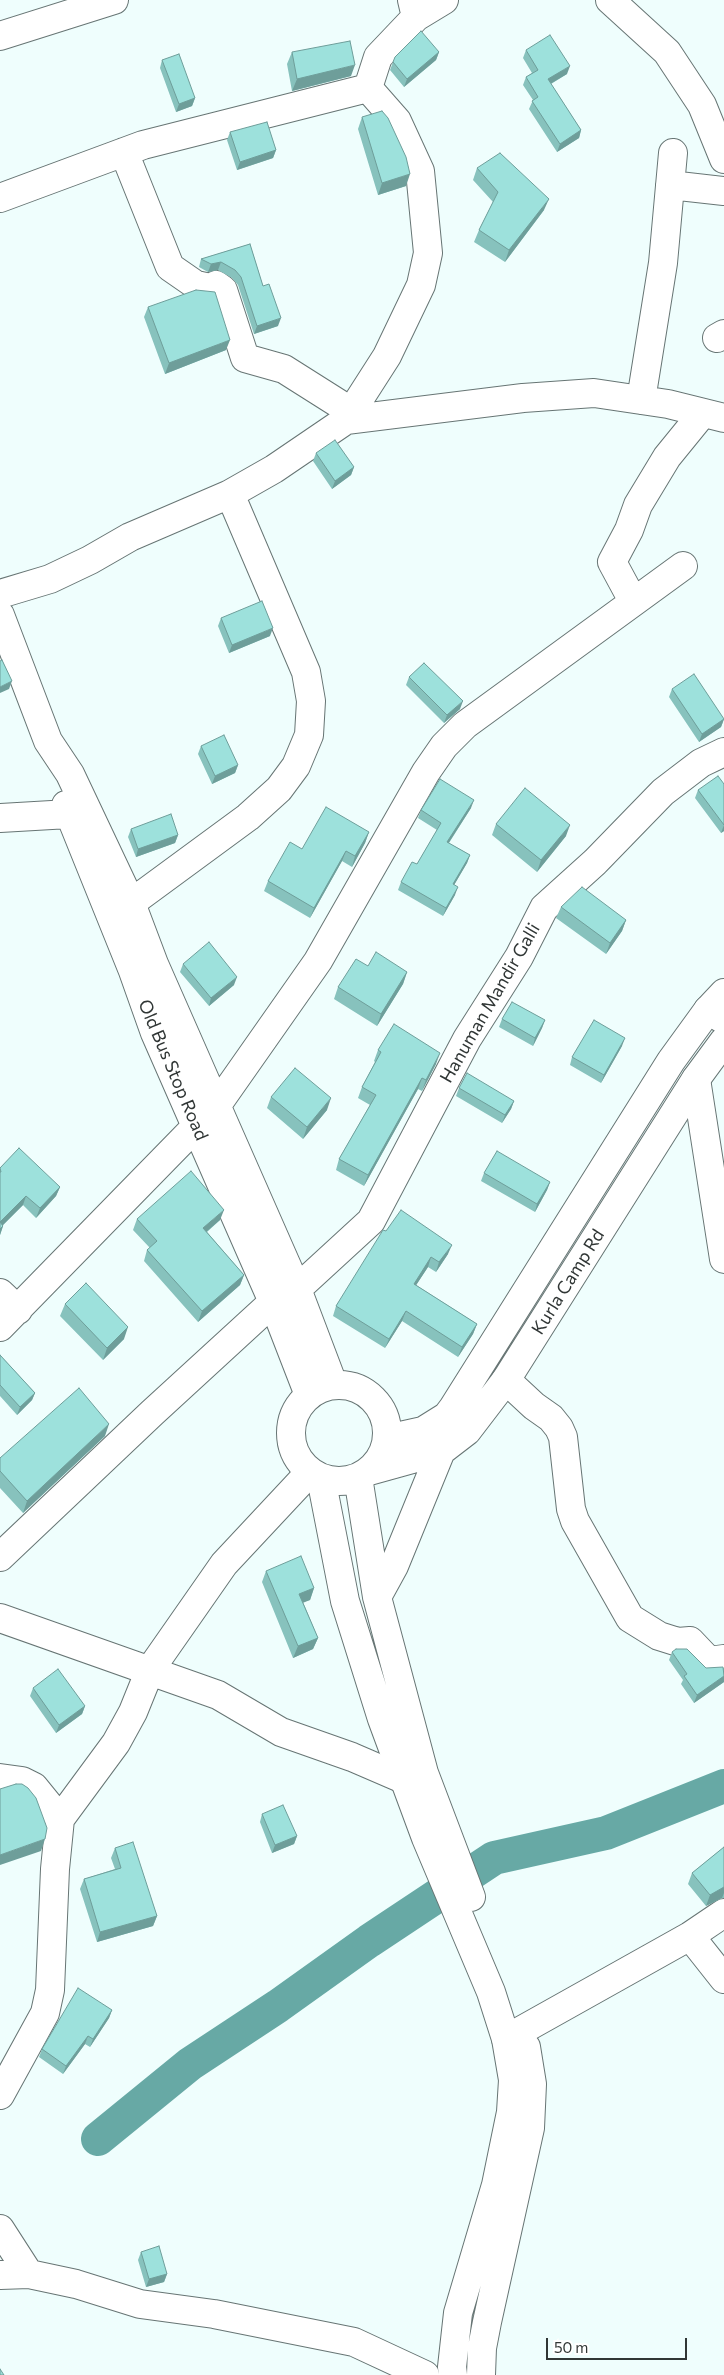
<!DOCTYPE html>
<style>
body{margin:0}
#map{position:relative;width:724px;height:2375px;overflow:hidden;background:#effefd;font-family:Commissioner,sans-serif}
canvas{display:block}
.scale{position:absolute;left:546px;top:2338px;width:141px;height:22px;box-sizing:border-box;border:2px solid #303635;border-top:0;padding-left:6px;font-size:15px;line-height:18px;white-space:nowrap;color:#303635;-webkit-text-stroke:4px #fff;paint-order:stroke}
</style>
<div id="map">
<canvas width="724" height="2375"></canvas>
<div class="scale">50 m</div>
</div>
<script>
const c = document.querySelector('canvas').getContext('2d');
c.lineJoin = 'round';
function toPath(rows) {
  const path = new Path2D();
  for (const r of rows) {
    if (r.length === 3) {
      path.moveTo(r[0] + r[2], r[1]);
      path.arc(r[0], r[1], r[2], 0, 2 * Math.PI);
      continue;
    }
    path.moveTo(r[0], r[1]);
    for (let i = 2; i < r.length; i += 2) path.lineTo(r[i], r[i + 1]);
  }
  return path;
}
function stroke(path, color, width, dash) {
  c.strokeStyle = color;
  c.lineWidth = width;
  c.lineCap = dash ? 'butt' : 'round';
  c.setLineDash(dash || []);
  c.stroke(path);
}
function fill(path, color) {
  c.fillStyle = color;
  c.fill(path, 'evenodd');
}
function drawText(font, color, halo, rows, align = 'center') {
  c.font = font + ' Commissioner,sans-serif';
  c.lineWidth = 4;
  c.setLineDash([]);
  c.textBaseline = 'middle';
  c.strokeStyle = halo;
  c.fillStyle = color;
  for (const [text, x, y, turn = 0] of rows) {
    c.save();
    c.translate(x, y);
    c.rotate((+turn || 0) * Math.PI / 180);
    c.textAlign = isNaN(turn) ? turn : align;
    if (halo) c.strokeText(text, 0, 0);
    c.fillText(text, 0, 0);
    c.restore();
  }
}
stroke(toPath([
 [98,2139,190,2064,278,2006,369,1941,494,1858,606,1833,724,1786]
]), '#67a9a5', 34);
const minor = toPath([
 [412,0,416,17,378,57,368,88,397,121,420,171,428,253,421,285,387,356,346,420,523,398,594,393,668,404,724,418],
 [610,0,667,52,702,105,724,159],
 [416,17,444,0],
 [0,36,114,0],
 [124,152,170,267,196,285,210,288,216,285,223,290,245,358,284,369,352,412],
 [670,185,724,191],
 [0,198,143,145,368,88],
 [717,338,724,334],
 [641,400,663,263,673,153],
 [0,594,50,579,90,560,130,537,230,494,274,469,346,420],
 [633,601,612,562,629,530,638,505,667,457,702,414],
 [0,615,48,741,70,774,131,903,154,964,297,1289,333,1384],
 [66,805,133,971,155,1033,273,1302,309,1395],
 [0,818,69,814],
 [131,903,248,817,279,789,296,766,309,735,311,701,306,672,230,494],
 [708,1010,724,1020],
 [696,1079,724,1259],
 [0,1293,18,1310],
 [0,1327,217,1105,318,961,426,772,444,746,465,725,683,566],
 [506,1380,534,1406,551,1418,559,1428,563,1437,571,1509,575,1521,630,1618,659,1636,678,1642,690,1641,709,1661,724,1659],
 [0,1557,152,1413,273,1302,297,1289,371,1221,467,1039,519,957,544,908,595,862,663,792,701,763,724,752],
 [0,1618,218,1695,281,1732,352,1757,403,1779,423,1774],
 [0,1778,22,1781,34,1787,60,1819],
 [690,1936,724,1979],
 [506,2039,690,1936,724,1913],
 [0,2095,45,2013,50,1990,55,1869,60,1819,116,1743,133,1712,150,1670,224,1564,310,1472],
 [0,2229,29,2274],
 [0,2275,29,2274,76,2284,140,2304,214,2314,354,2342,425,2375]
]);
const major = toPath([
 [339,1433,48],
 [387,1439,423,1431,447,1416,453,1408,671,1061,708,1010,724,993],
 [369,1471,441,1451,467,1431,506,1380,696,1079,724,1041],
 [358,1477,377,1597,424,1773,471,1897],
 [321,1478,345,1601,382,1719,426,1838,491,1992,506,2039,513,2080,511,2112,496,2185,458,2313,452,2367,453,2375],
 [377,1597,394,1566,441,1451],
 [481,2375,482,2348,487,2322,530,2128,532,2084,526,2047]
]);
stroke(minor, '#677574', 30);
stroke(major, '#677574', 30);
stroke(minor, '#fff', 28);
stroke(major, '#fff', 28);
fill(toPath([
 [526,50,567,74,551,84,581,130,579,138,557,152,529,109,533,100,523,85,526,77,532,73,523,58],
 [292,52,351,76,292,91,287,64],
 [439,52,436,60,404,87,390,70,395,57],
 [162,60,195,98,192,106,176,112,160,68],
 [362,117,406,186,378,195,358,129],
 [230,132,276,150,273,158,237,170,227,140],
 [477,168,544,210,505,262,474,242,479,230,493,202,473,180],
 [250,244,263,286,278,326,254,334,238,285,232,278,218,270,208,272,199,267,201,259],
 [148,307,226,350,165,374,144,317],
 [316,453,354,467,351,475,332,489,313,461],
 [221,618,270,636,229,653,218,626],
 [409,677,460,709,444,723,406,685],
 [672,689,724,719,721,727,699,742,669,697],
 [201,746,238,765,235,773,212,784,198,754],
 [724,784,724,831,721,833,695,798,698,790],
 [471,808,449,843,470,855,467,863,454,885,455,895,443,916,398,890,401,882,417,864,437,830,418,818,421,810],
 [496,824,566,836,537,872,492,835],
 [131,829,178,835,175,843,136,857,128,837],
 [369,832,365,843,352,867,342,861,310,918,264,891,268,881,302,849],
 [561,907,626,920,622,931,606,954,556,918],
 [183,964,234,985,209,1006,180,972],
 [368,966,407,972,403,984,377,1026,334,999,338,987],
 [502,1019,545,1020,542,1028,533,1046,499,1027],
 [622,1046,601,1083,570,1065,572,1057],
 [378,1050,436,1064,422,1091,418,1089,364,1186,336,1170,339,1159,370,1105,358,1098,362,1087,375,1062,374,1061],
 [459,1088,514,1101,511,1109,502,1123,456,1096],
 [271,1097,327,1110,303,1139,267,1108],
 [0,1168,60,1187,56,1196,36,1218,23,1205,3,1225,3,1226,0,1235],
 [484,1173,550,1182,547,1190,535,1212,481,1181],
 [137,1219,220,1220,207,1232,244,1275,240,1285,198,1322,144,1261,147,1250,150,1248,133,1230],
 [386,1231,448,1254,436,1272,428,1267,416,1285,477,1324,473,1334,458,1357,402,1321,385,1348,333,1316,336,1306],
 [65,1304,124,1339,103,1360,60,1316],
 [0,1355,35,1393,32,1400,17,1415,0,1396],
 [105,1436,23,1513,0,1488,0,1458],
 [266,1571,314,1588,310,1600,303,1602,318,1638,313,1649,293,1658,262,1582],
 [672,1652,706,1668,724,1668,724,1682,694,1703,681,1684,683,1680,669,1660],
 [33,1688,85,1706,82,1714,56,1733,30,1696],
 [262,1814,297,1836,294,1844,272,1853,260,1822],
 [724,1847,724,1898,722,1898,706,1906,688,1884,692,1873],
 [115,1848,157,1916,153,1926,97,1942,80,1889,84,1879,115,1869,111,1858],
 [112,2010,109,2018,90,2047,85,2044,63,2074,39,2057,42,2049],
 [141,2252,167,2274,164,2282,146,2287,138,2260]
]), '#87c2bd');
fill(toPath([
 [439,52,436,60,404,87,407,79],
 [355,65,351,76,292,91,297,79],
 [570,66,567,74,545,87,548,79],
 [195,98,192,106,176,112,179,104],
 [581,130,579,138,557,152,560,144],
 [276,150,273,158,237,170,240,162],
 [410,174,406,186,378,195,382,183],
 [549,199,544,210,505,262,509,250],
 [221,262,218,270,208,272,211,264],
 [281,318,278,326,254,334,257,326],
 [230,340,226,350,165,374,169,363],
 [354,467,351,475,332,489,335,481],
 [273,628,270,636,229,653,232,645],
 [12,681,9,689,0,693,0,687],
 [463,701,460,709,444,723,447,715],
 [724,719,721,727,699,742,702,734],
 [238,765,235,773,212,784,215,776],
 [474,800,471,808,444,850,447,842],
 [570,825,566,836,537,872,541,860],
 [724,825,724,831,721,833],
 [369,832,365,843,352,867,355,856],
 [178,835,175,843,136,857,138,849],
 [346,851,342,861,310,918,314,908],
 [470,855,467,863,450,892,453,884],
 [458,887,455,895,443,916,446,908],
 [626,920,622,931,606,954,610,943],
 [407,972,403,984,377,1026,381,1014],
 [237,977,234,985,209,1006,211,998],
 [545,1020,542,1028,533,1046,535,1038],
 [625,1038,622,1046,601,1083,604,1075],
 [440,1053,436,1064,422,1091,426,1080],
 [422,1078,418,1089,364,1186,368,1175],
 [331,1098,327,1110,303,1139,307,1127],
 [514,1101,511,1109,502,1123,505,1115],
 [550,1182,547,1190,535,1212,537,1204],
 [60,1187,56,1196,36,1218,40,1208],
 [26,1196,23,1205,0,1228,0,1222],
 [224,1210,220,1220,199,1238,203,1228],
 [3,1226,0,1235,0,1229],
 [452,1245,448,1254,436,1272,439,1262],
 [431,1257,428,1267,411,1293,414,1284],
 [244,1275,240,1285,198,1322,202,1311],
 [406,1311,402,1321,385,1348,389,1339],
 [477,1324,473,1334,458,1357,462,1347],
 [128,1327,124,1339,103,1360,107,1348],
 [35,1393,32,1400,17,1415,20,1407],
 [109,1424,105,1436,23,1513,27,1501],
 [314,1588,310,1600,295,1606,299,1594],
 [318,1638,313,1649,293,1658,298,1646],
 [724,1676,724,1682,694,1703,697,1695],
 [85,1706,82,1714,56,1733,59,1725],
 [297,1836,294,1844,272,1853,275,1845],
 [45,1839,41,1851,0,1865,0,1855],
 [724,1887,724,1893,722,1898,706,1906,710,1895],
 [157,1916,153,1926,97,1942,100,1932],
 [112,2010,109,2018,90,2047,93,2039],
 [88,2036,85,2044,63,2074,66,2066],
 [167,2274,164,2282,146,2287,149,2279]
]), '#6e9e9a');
const building = toPath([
 [421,31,439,52,407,79,393,62,395,57,421,31],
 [550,35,570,66,548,79,581,130,560,144,532,101,538,97,526,77,538,70,526,50,550,35],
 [350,41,355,65,297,79,292,52,350,41],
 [179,54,195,98,179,104,162,60,179,54],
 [382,111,388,118,406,157,410,174,382,183,362,117,382,111],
 [267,122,276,150,240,162,230,132,267,122],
 [500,153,549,199,509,250,479,230,498,192,477,168,500,153],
 [250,244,263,286,269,284,281,318,257,326,241,277,235,270,221,262,211,264,201,259,250,244],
 [196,290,215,292,230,340,169,363,148,307,196,290],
 [335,440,354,467,335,481,316,453,335,440],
 [262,601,273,628,232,645,221,618,262,601],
 [2,660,12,681,0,687,0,661,2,660],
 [424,663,463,701,447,715,409,677,424,663],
 [694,674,724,719,702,734,672,689,694,674],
 [224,735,238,765,215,776,201,746,224,735],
 [718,776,724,784,724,825,698,790,718,776],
 [440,779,474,800,447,842,470,855,453,884,458,887,446,908,401,882,412,862,417,864,441,823,421,810,440,779],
 [525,788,570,825,541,860,496,824,525,788],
 [326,807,369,832,355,856,346,851,314,908,268,881,290,842,302,849,326,807],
 [171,814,178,835,138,849,131,829,171,814],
 [582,887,626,920,610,943,561,907,582,887],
 [209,942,237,977,211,998,183,964,209,942],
 [376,952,407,972,381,1014,338,987,356,959,368,966,376,952],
 [512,1002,545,1020,535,1038,502,1019,512,1002],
 [594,1020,625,1038,604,1075,572,1057,594,1020],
 [394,1024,440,1053,426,1080,422,1078,368,1175,339,1159,376,1095,362,1087,381,1052,378,1050,394,1024],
 [295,1068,331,1098,307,1127,271,1097,295,1068],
 [467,1073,514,1101,505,1115,459,1088,467,1073],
 [19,1148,60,1187,40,1208,26,1196,0,1222,0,1172,1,1172,0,1168,19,1148],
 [497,1151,550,1182,537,1204,484,1173,497,1151],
 [191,1171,224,1210,203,1228,244,1275,202,1311,147,1250,157,1241,137,1219,191,1171],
 [401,1210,452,1245,439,1262,431,1257,414,1284,477,1324,462,1347,406,1311,389,1339,336,1306,383,1230,386,1231,401,1210],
 [0,1222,3,1226,0,1229,0,1222],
 [86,1283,128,1327,107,1348,65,1304,86,1283],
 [0,1355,35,1393,20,1407,0,1385,0,1355],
 [79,1388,109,1424,27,1501,0,1471,0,1458,79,1388],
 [301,1556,314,1588,299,1594,318,1638,298,1646,266,1571,301,1556],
 [676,1649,687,1649,706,1668,723,1667,724,1676,697,1695,684,1676,687,1674,672,1652,676,1649],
 [58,1669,85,1706,59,1725,33,1688,58,1669],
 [16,1784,22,1784,28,1788,36,1798,47,1828,45,1839,0,1855,0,1789,16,1784],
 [283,1805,297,1836,275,1845,262,1814,283,1805],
 [133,1842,157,1916,100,1932,84,1879,121,1868,115,1848,133,1842],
 [724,1847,724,1887,710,1895,692,1873,724,1847],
 [78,1988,112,2010,93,2039,88,2036,66,2066,42,2049,78,1988],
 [159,2246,167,2274,149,2279,141,2252,159,2246],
 [0,2369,4,2375,0,2375,0,2369]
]);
fill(building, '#9de1dc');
stroke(building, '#6e9e9a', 1);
drawText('18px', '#303635', '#fff', [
 ["Hanuman Mandir Galli",490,1003,-60],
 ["Old Bus Stop Road",173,1070,67],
 ["Kurla Camp Rd",568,1282,-58]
]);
</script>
